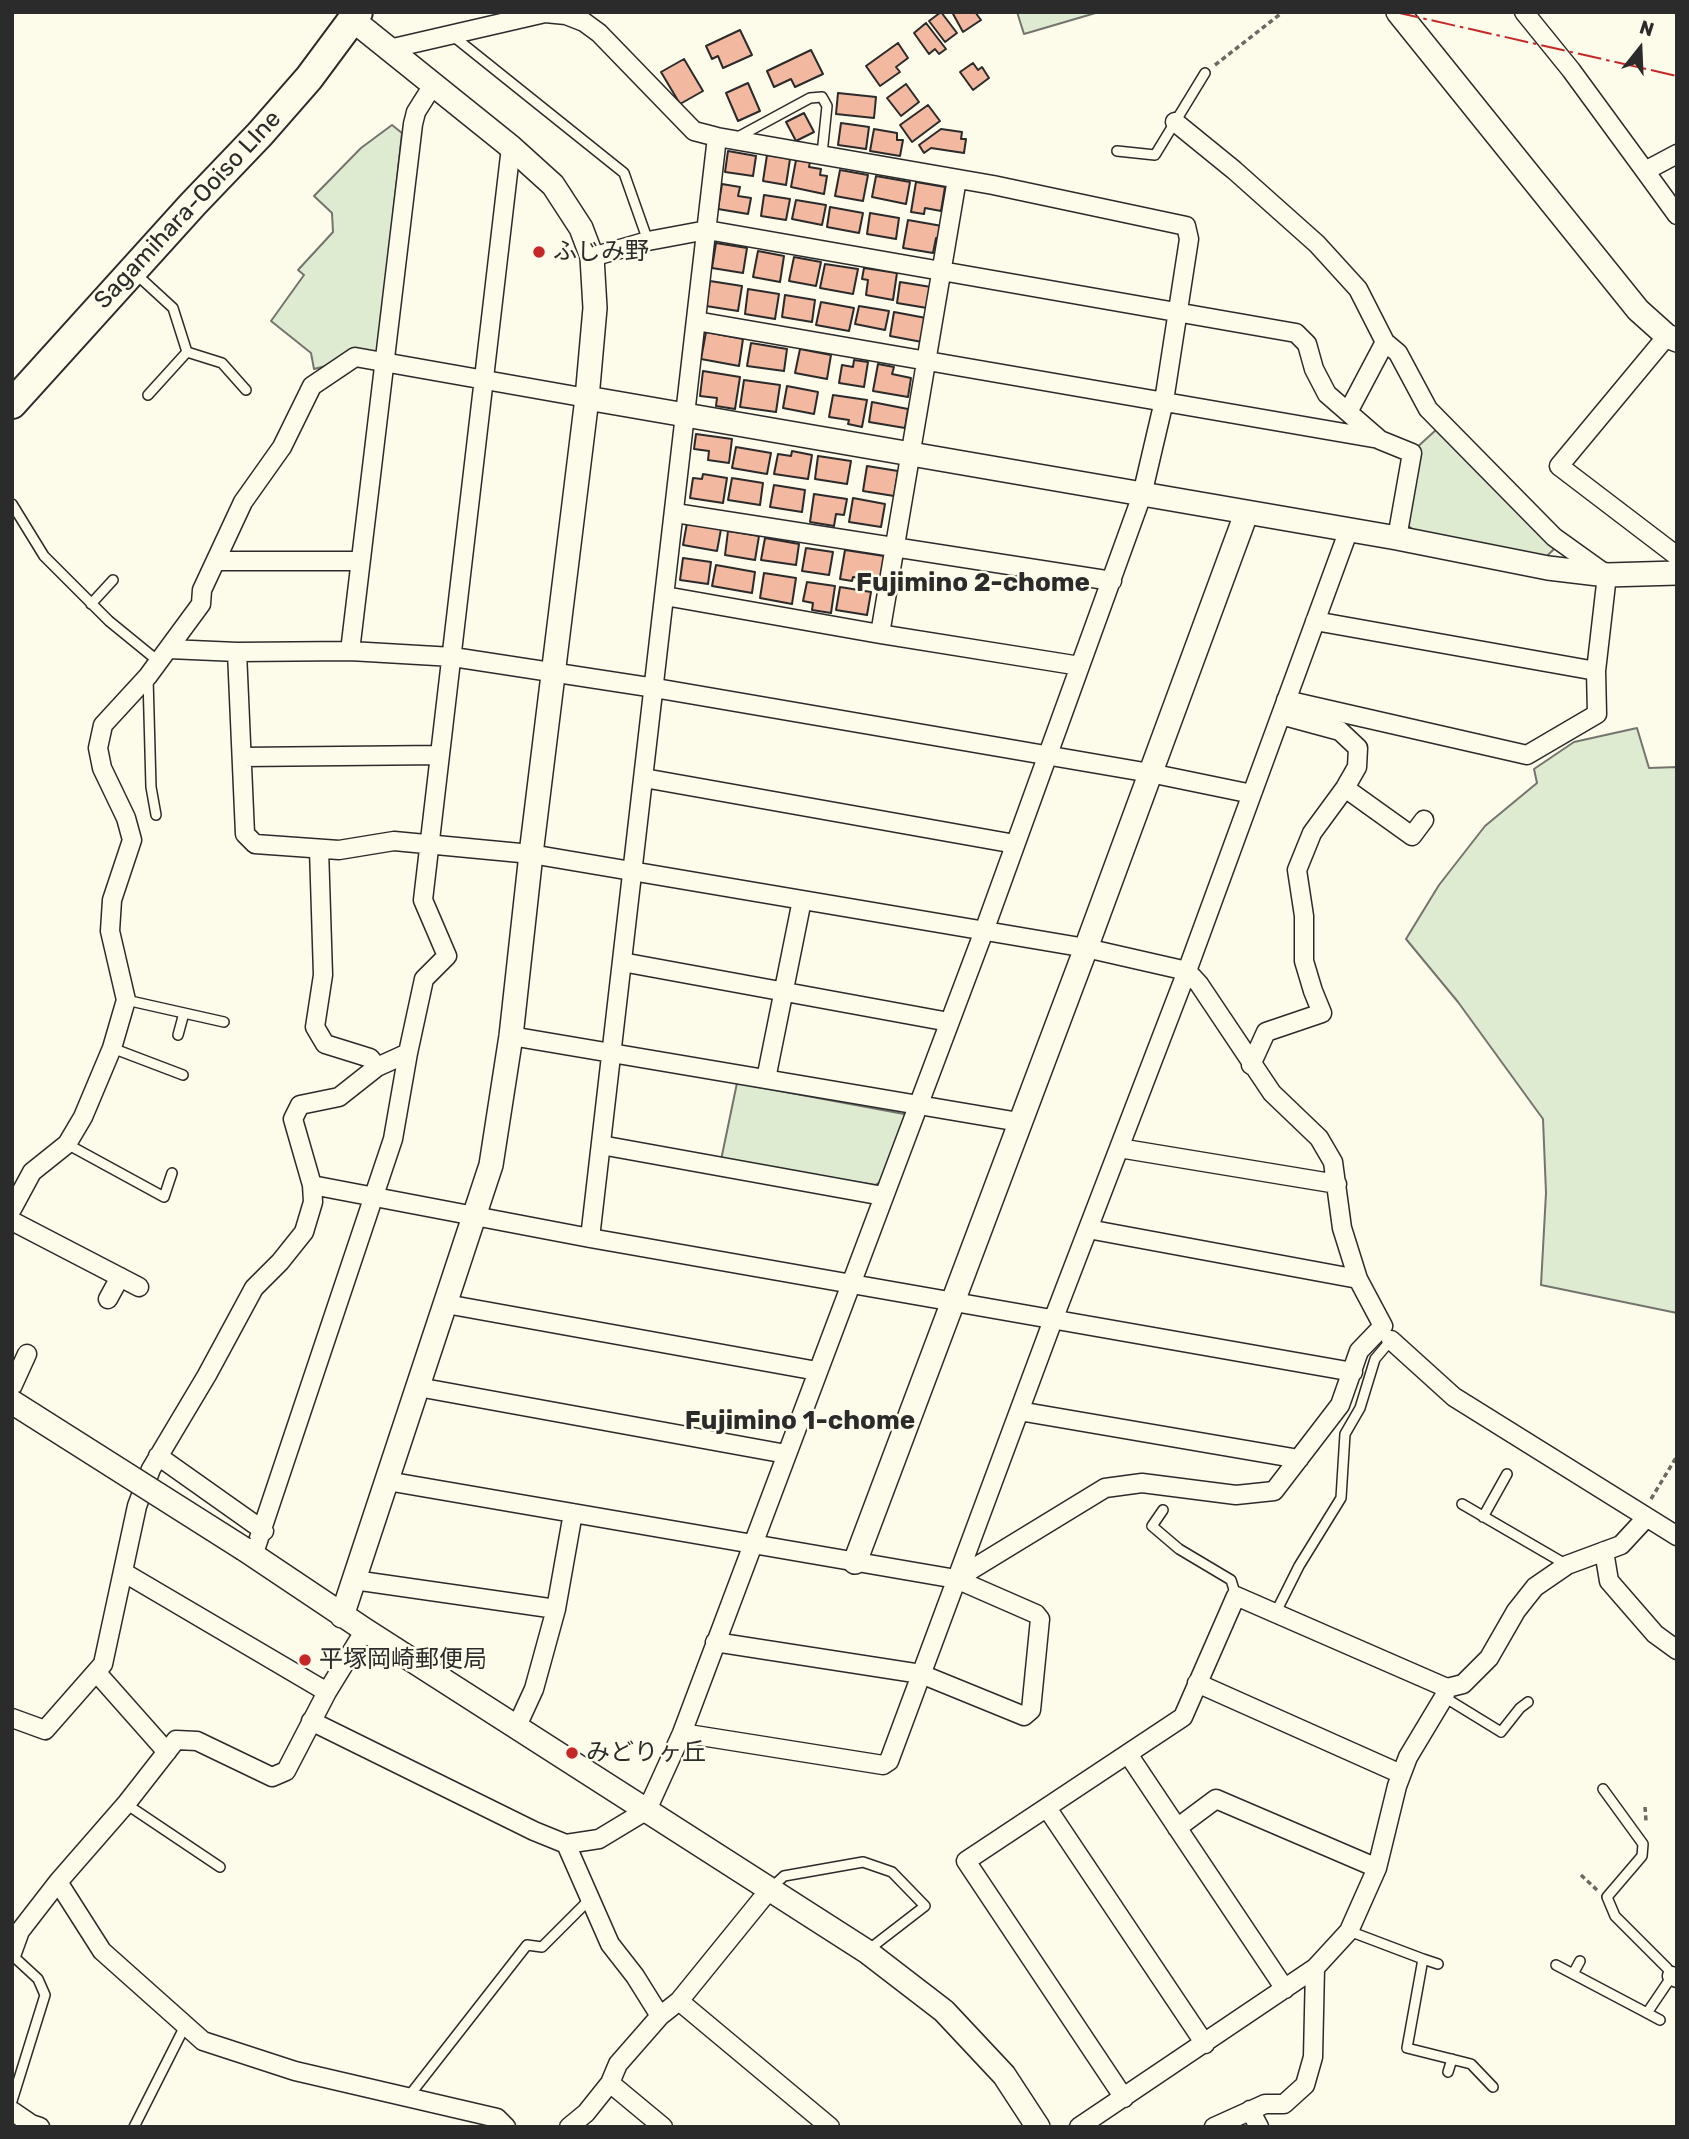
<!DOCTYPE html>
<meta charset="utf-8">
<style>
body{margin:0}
#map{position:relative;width:1689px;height:2139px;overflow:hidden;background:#fdfbea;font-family:Rubik,sans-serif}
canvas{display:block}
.frame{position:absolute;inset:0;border:14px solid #2b2b2b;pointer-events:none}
.north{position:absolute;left:1605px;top:14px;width:70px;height:70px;-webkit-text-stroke:5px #fdfbea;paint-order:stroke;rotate:18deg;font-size:19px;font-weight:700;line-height:28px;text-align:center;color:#2b2b2b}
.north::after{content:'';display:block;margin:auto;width:24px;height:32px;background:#2b2b2b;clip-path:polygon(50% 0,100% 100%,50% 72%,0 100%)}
</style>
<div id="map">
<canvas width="1689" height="2139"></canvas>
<div class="frame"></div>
<div class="north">N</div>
</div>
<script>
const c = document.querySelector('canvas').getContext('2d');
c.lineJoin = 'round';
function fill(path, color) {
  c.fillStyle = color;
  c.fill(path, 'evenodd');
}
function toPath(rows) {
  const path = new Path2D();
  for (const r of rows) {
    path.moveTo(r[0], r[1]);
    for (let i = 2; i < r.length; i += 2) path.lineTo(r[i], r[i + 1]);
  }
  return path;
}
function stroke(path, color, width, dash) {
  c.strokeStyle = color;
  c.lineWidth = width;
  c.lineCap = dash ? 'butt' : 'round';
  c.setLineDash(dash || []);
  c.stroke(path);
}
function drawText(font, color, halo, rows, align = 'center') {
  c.font = font + ' Rubik,"Noto Sans JP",sans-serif';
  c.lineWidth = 5;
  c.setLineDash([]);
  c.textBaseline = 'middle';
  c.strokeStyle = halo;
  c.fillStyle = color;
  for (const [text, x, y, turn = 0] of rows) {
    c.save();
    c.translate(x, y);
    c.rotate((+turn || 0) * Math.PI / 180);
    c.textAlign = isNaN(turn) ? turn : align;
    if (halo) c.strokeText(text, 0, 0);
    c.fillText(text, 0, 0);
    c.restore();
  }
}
const green = toPath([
 [1017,12,1099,12,1024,34,1017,12],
 [392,125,402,133,378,353,314,369,311,353,271,321,304,275,298,270,333,232,332,213,314,196,361,148,392,125],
 [1437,429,1558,545,1546,557,1417,533,1405,523,1414,450,1437,429],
 [1637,728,1649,768,1677,767,1677,1313,1541,1285,1546,1193,1543,1119,1458,1002,1406,939,1439,885,1485,826,1537,783,1534,769,1574,742,1637,728],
 [737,1083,904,1114,906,1117,882,1181,875,1185,721,1160,737,1083]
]);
fill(green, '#deebd1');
stroke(green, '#74746e', 2);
const building = toPath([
 [941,12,957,33,945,42,929,21,941,12],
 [952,12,975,12,981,20,963,32,952,12],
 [926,23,946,49,939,54,935,49,929,54,914,33,926,23],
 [740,30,752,55,723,68,718,56,712,59,706,46,740,30],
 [898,43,908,58,896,67,900,72,880,86,866,66,898,43],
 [811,50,823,74,795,87,791,79,774,87,767,71,811,50],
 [684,59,703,91,680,104,661,72,684,59],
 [973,63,978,70,982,67,989,78,973,90,960,72,973,63],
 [748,83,760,111,738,121,726,93,748,83],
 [906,84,919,102,901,116,887,98,906,84],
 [838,93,876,97,874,118,836,114,838,93],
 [928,105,940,121,912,142,900,125,928,105],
 [804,113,814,132,796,141,786,122,804,113],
 [841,123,869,127,866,149,838,145,841,123],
 [874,129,897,133,897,140,903,140,900,156,870,151,874,129],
 [941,129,962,132,961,139,966,139,964,153,931,148,924,153,919,145,941,129],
 [728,151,756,156,753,176,725,172,728,151],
 [767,155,790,159,786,185,763,181,767,155],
 [796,160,810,162,809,167,821,169,820,175,827,176,824,194,791,187,796,160],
 [840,170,868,175,863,201,835,196,840,170],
 [876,176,910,182,906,204,872,197,876,176],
 [916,182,945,187,941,211,925,208,924,214,911,212,916,182],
 [722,184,740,187,738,196,751,198,748,214,718,209,722,184],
 [764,195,790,199,786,220,761,216,764,195],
 [796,200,826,205,822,225,792,219,796,200],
 [830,207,863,213,859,233,827,227,830,207],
 [870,213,899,218,896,239,867,234,870,213],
 [908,220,942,226,940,238,936,238,933,253,903,248,908,220],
 [716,243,747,248,743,273,712,268,716,243],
 [758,251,784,256,780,282,753,277,758,251],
 [794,257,821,262,816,286,789,281,794,257],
 [825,264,858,269,853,294,820,288,825,264],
 [864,268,897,273,893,300,866,295,868,280,862,279,864,268],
 [710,281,742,286,738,311,706,306,710,281],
 [900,282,931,287,927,308,897,303,900,282],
 [748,289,779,294,775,319,745,314,748,289],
 [785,295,815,300,812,322,782,317,785,295],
 [821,302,854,308,849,331,816,325,821,302],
 [859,306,889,311,885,330,855,324,859,306],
 [894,312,926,318,922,342,890,336,894,312],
 [706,332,743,339,739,366,701,359,706,332],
 [751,343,787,349,784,371,747,366,751,343],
 [800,349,831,355,827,379,795,373,800,349],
 [854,360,868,362,864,387,839,383,842,365,853,367,854,360],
 [878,364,894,367,892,374,911,378,908,397,873,391,878,364],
 [703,371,740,377,735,409,716,406,717,398,700,396,703,371],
 [744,380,780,385,776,412,740,407,744,380],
 [787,386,818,392,814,414,783,408,787,386],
 [833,395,867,400,862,427,848,424,849,420,829,417,833,395],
 [872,402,908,409,905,428,869,422,872,402],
 [696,434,732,439,729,463,708,460,709,451,694,449,696,434],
 [736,447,771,453,767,474,732,468,736,447],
 [792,451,812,455,808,479,774,474,778,454,791,456,792,451],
 [818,456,851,461,847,484,815,479,818,456],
 [867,466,898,471,894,496,863,491,867,466],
 [703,474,727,478,723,503,690,498,693,478,702,479,703,474],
 [732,478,763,483,760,505,728,500,732,478],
 [774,485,805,490,802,512,770,507,774,485],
 [814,494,847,499,844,515,836,514,834,526,810,522,814,494],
 [853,498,885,504,881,527,849,522,853,498],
 [687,523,721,529,717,551,683,545,687,523],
 [728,531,759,536,755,560,725,555,728,531],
 [765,538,799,544,796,565,761,560,765,538],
 [806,548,833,552,829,575,802,571,806,548],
 [845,550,884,556,880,581,853,577,852,581,840,579,845,550],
 [683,558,711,562,708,584,680,580,683,558],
 [716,565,755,572,752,593,712,586,716,565],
 [764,573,796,578,792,604,760,598,764,573],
 [807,582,835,586,831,613,812,610,813,603,803,601,807,582],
 [840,587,871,592,867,615,836,610,840,587]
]);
fill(building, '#f2b8a0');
stroke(building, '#2b2b2b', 2);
const service = toPath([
 [453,36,624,173,648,241],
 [738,137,810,98,822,97,827,106,822,154],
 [1117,151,1155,155,1205,73],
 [136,274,173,308,187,352,148,395],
 [187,352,222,363,246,390],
 [12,504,44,556,109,621,158,661],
 [91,604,113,580],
 [148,678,151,787,156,815],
 [126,1000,224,1022],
 [178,1035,184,1013],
 [112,1048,183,1075],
 [67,1144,164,1197,172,1173],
 [1462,1504,1567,1565],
 [1163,1510,1152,1526,1179,1549,1231,1580,1236,1596],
 [1483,1517,1507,1474],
 [1275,1614,1299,1566,1341,1498,1345,1434,1360,1408,1375,1359,1391,1340,1390,1338],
 [1444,1697,1501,1732,1520,1708,1528,1702],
 [126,1804,220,1867],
 [771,1888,784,1876,863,1862,892,1872,925,1906,868,1950],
 [1349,1931,1423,1959,1407,2048,1471,2064,1493,2087],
 [12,1955,38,1979,45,1995,12,2101],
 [1423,1959,1438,1964],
 [1556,1965,1647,2013,1672,1976,1667,1968,1615,1916,1607,1897,1642,1856,1643,1844,1603,1789],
 [1573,1974,1580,1961],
 [1647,2013,1660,2020],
 [1448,2072,1452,2059],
 [409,2096,527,1945,542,1947,590,1899],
 [134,2127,185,2026]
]);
const minor = toPath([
 [1524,12,1571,70,1645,171],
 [1175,122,1234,170,1317,244,1358,289,1385,342,1398,353,1428,409,1554,537,1607,575,1596,671,1597,714,1527,755,1286,700],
 [1677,154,1645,171,1677,215],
 [592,257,648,241,707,230,1296,333,1307,344,1314,369,1327,394,1380,440,1412,453,1397,538],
 [696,321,1379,439],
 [1667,336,1559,466,1677,556],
 [1348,412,1385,342],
 [675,513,1112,581],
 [217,561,360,561],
 [665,596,880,634,1080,666],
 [1315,621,1596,671],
 [880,634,957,179],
 [169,649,237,652,350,651,453,657,655,688,1150,773,1252,794],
 [350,651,413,124,416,112,433,85],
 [237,652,245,834,255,844,339,850,394,841,531,854,1086,948,1187,971,1199,984,1272,1093,1319,1138,1333,1162,1342,1228,1358,1279,1383,1326,1359,1351,1340,1405,1274,1491,1236,1495,1142,1483,1105,1488,956,1579],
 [242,757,440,755],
 [644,778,1015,844],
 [1345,788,1412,836,1424,820],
 [319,849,323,975,315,1027,325,1044,370,1058,377,1067],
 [622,962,949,1022],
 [511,1036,1019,1122],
 [1251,1065,1266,1032,1322,1013,1313,991,1304,961,1304,916,1297,870,1312,833,1345,788,1357,767,1358,748,1340,731,1281,715],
 [766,1079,802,900],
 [601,1145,883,1196],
 [1119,1148,1337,1184],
 [312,1185,590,1238,1353,1372],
 [12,1209,32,1172,67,1144,83,1117,112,1048,126,1000,110,931,112,900,132,840,126,818,102,768,98,748,103,725,148,676,201,604,202,590,243,502,282,447,312,386,355,357,587,398],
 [12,1221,139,1287],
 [1088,1229,1358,1279],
 [590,1238,717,137],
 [108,1299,120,1277],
 [446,1304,817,1371],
 [1391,1340,1454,1397,1677,1536],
 [12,1387,27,1354],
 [418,1387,786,1454],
 [1019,1411,1299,1459],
 [158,1456,264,1531],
 [387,1481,956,1579,1036,1614,1040,1619,1031,1710,1024,1716,921,1674,715,1642],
 [1604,1551,1609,1581,1655,1634,1677,1650],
 [253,1556,393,1139,408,1053,424,979,447,956,423,900,511,147],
 [123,1572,327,1692],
 [354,1580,556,1609],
 [97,1673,167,1752],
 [1197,1683,1401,1774],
 [12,1718,45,1730,103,1664,137,1506,151,1469,207,1375,254,1288,280,1262,304,1232,313,1202,312,1185,293,1119,300,1105,339,1097,377,1067,408,1053],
 [311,1721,534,1831,566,1844,599,1839,647,1810,682,1733,984,931,1142,495,1164,401,1189,239,1186,226,993,185,717,137,694,131,599,33,584,22,566,15,545,13,389,49],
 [517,1726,534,1689,556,1609,573,1513],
 [682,1733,883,1765,889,1761,1053,1320,1187,971,1348,532],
 [1128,1754,1285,1989],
 [1047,1808,1205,2044],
 [1177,1828,1216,1799,1377,1868],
 [566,1844,610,1944,635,1976,660,2016],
 [58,1882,102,1951,203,2041,295,2071,497,2118,506,2127],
 [12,1953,20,1931,58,1882,126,1804,176,1740,197,1741,272,1777,286,1771,327,1692,365,1630],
 [1672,1976,1677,1978],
 [679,2001,830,2127],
 [610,2083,663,2127],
 [1124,2098,966,1861,1183,1717,1236,1596,1447,1688,1463,1684,1489,1658,1516,1611,1535,1587,1567,1565,1621,1545,1646,1518],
 [1250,2110,1259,2127],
 [12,2111,31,2124,40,2127],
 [569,2127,586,2113,610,2083,618,2064,660,2016,679,2001,770,1889],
 [1079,2127,1315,1968,1349,1931,1377,1868,1397,1786,1408,1757,1444,1697,1447,1688],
 [1214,2127,1265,2104,1284,2104,1305,2085,1313,2057,1315,1968]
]);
const tertiary = toPath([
 [1398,12,1638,310,1667,336,1677,340],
 [587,398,1397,538,1548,568,1607,575,1677,573],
 [244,1549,365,1630,866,1951,944,2011,1004,2075,1038,2127],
 [855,1562,1086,948,1246,514],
 [342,1616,491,1165,511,1036,531,854,587,398,595,308,592,257,581,228,553,185,511,147,353,20]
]);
const primary = toPath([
 [12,404,193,204,260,134,309,78,358,12]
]);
stroke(service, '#2b2b2b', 12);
stroke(minor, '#2b2b2b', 21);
stroke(tertiary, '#2b2b2b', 26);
stroke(primary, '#2b2b2b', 32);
stroke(toPath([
 [1215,65,1283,12],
 [1651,1499,1677,1456],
 [1645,1807,1646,1821],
 [1581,1875,1597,1890]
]), '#6a6964', 3.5, [5, 3.5]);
stroke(service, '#fdfbea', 9);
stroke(minor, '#fdfbea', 18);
stroke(tertiary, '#fdfbea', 23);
stroke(primary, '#fdfbea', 28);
const tertiaryBridge = toPath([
 [12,1402,244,1549]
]);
stroke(tertiaryBridge, '#2b2b2b', 26, []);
stroke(tertiaryBridge, '#fdfbea', 23);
stroke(toPath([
 [1395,12,1677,76]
]), '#c62828', 2, [24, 5, 3.5, 5]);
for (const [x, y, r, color] of [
 [539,252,7,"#c62828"],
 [305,1660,7,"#c62828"],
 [572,1753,7,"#c62828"]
]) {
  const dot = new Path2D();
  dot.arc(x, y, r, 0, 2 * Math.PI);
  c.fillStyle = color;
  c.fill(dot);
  stroke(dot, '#fdfbea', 2.5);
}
drawText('24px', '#2b2b2b', '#fdfbea', [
 ["Sagamihara-Ooiso LIne",188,210,-47]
]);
drawText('24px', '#2b2b2b', '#fdfbea', [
 ["ふじみ野",553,252],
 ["平塚岡崎郵便局",319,1660],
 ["みどりヶ丘",586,1753]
], 'left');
drawText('bold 26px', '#2b2b2b', '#fdfbea', [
 ["Fujimino 2-chome",973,583],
 ["Fujimino 1-chome",800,1421]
]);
</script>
